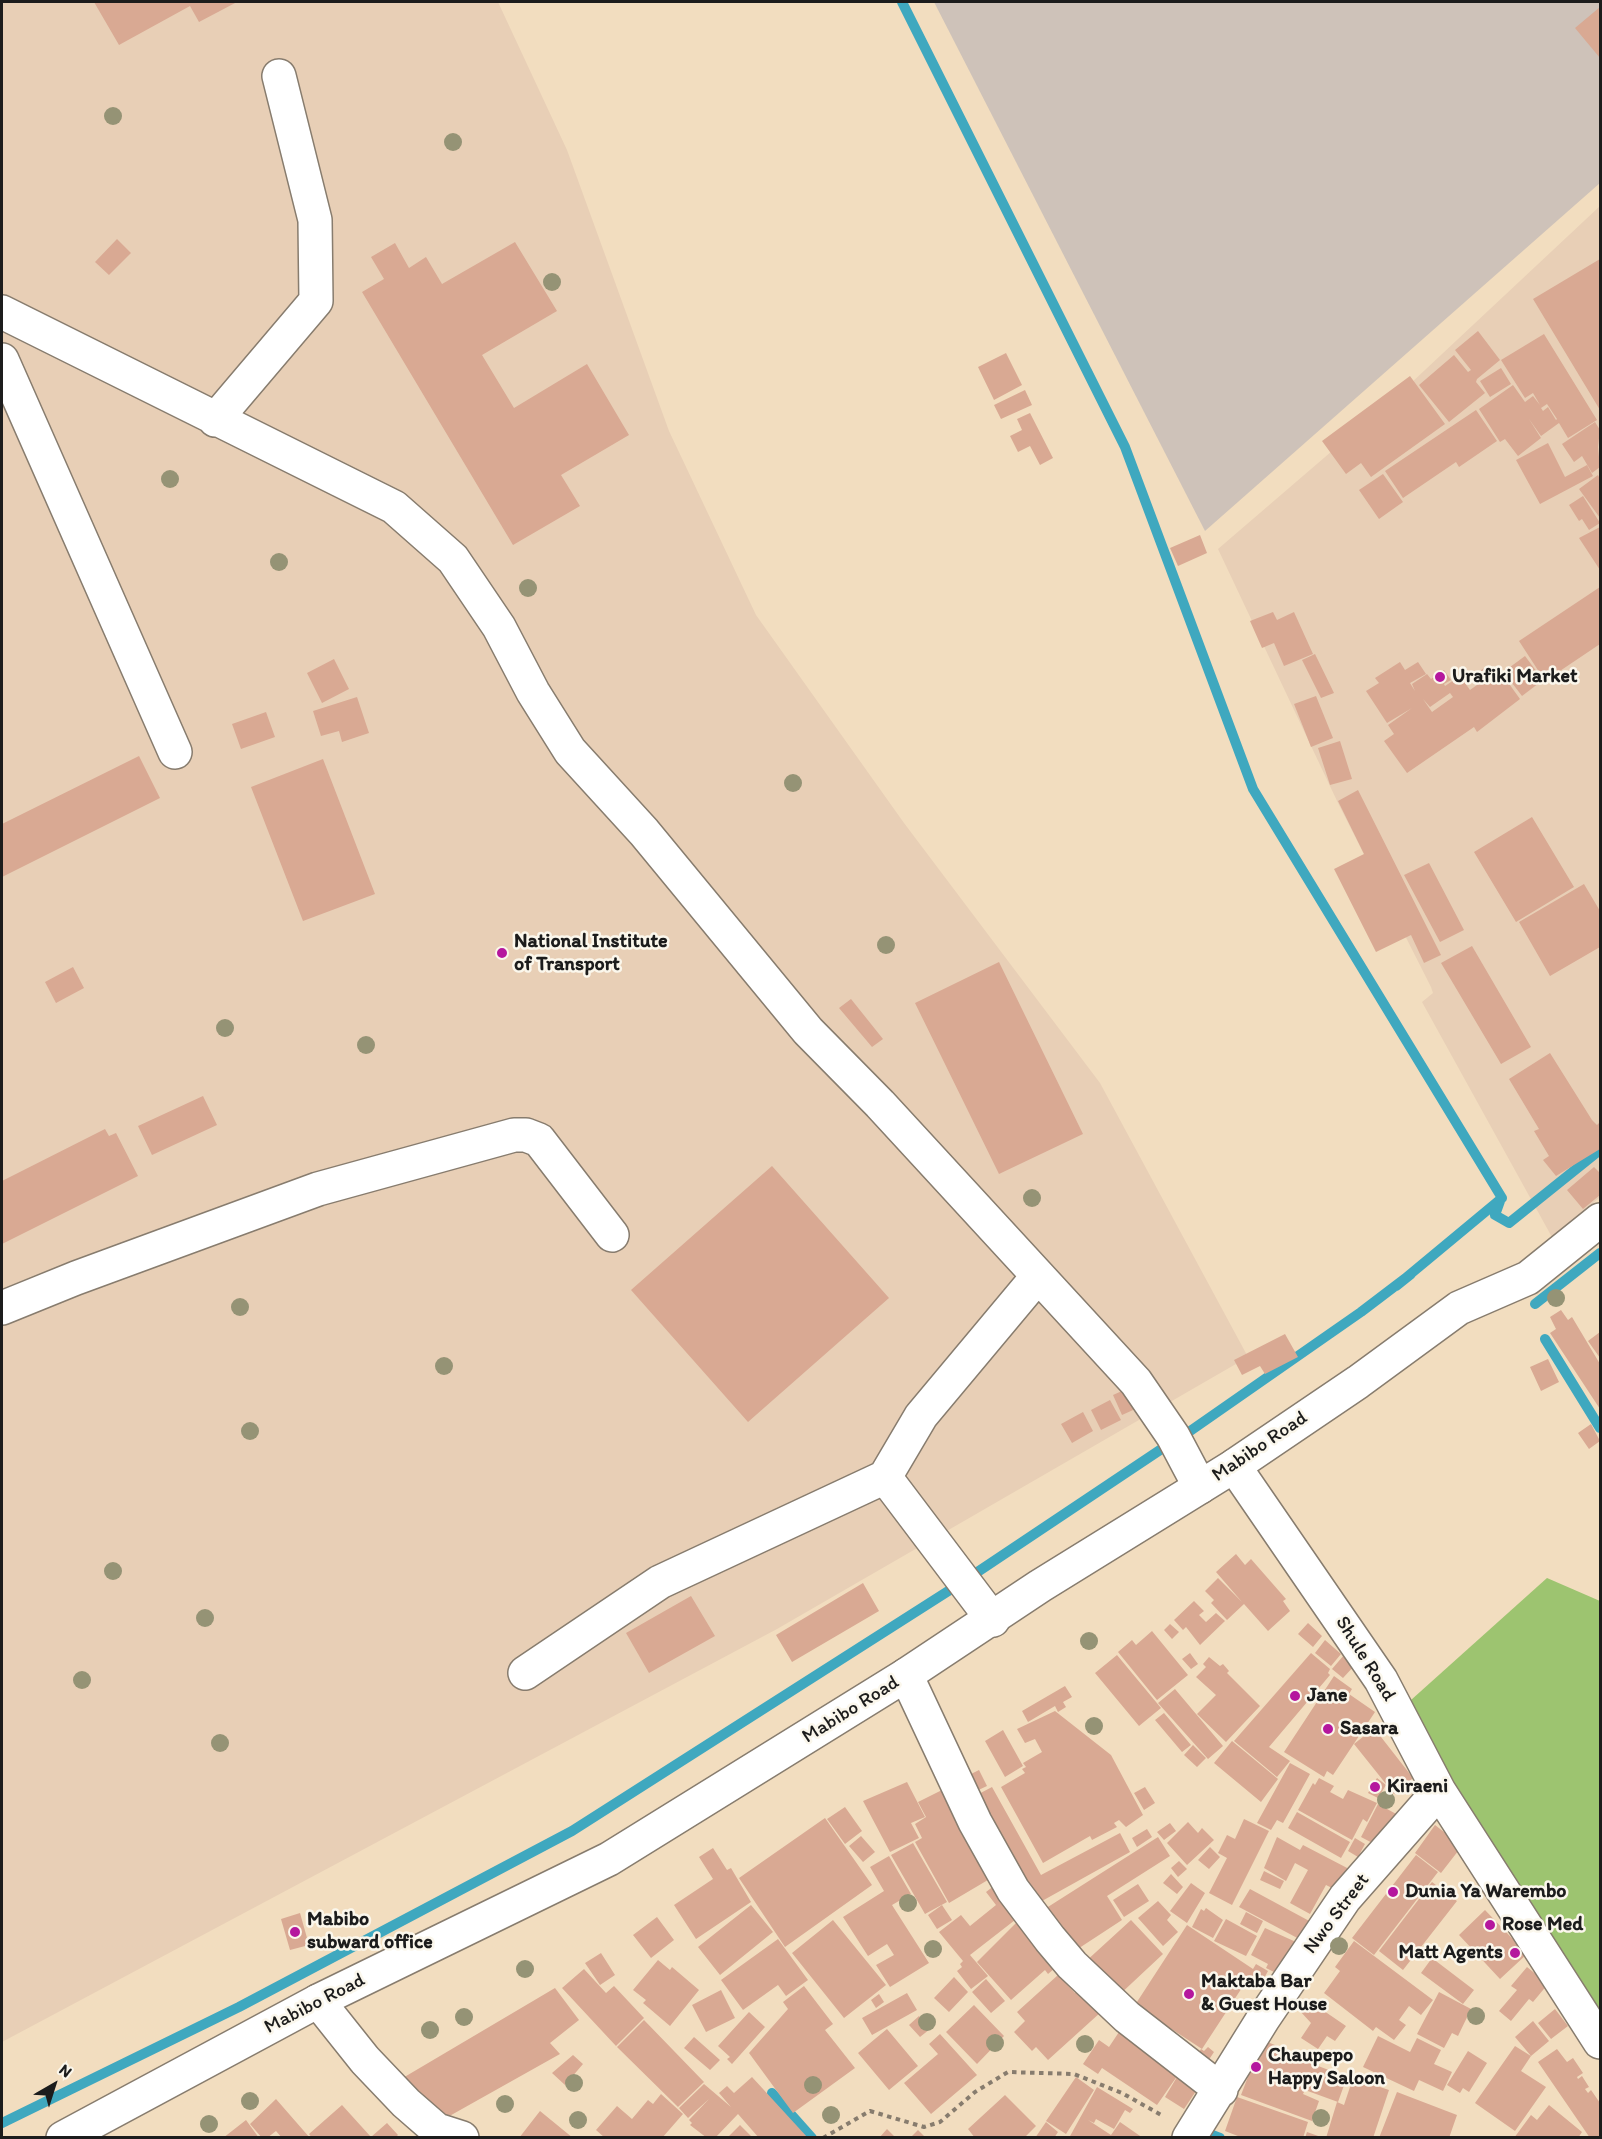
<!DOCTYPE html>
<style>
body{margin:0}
#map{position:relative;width:1602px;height:2139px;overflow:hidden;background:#f2ddbf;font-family:Itim,sans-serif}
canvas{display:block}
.frame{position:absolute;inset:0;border:3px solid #1c1c1c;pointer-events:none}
.north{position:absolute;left:24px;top:2055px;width:60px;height:60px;-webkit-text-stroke:4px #fbf7ec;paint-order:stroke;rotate:39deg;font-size:16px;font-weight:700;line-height:24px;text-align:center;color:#1c1c1c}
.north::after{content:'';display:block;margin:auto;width:21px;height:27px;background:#1c1c1c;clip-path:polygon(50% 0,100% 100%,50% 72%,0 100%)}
</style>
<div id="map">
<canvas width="1602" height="2139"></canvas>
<div class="frame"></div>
<div class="north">N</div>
</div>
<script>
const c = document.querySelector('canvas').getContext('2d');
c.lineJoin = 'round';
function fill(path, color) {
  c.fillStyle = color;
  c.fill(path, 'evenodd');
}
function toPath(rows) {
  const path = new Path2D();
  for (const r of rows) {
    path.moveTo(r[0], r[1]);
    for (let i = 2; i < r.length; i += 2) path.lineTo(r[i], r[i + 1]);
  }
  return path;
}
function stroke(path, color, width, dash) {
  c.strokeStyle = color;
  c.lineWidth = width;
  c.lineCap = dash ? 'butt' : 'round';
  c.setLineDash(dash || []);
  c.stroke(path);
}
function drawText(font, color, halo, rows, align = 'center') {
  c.font = font + ' Itim,sans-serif';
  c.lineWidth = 5;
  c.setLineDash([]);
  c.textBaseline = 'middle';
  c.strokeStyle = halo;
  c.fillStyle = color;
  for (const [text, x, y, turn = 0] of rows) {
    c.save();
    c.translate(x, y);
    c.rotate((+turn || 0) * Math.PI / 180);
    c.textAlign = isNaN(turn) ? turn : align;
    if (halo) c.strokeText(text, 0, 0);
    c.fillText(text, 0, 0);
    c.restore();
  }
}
fill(toPath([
 [2,2,498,2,567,150,669,431,756,615,904,823,1100,1083,1248,1357,777,1629,2,2042],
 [1600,206,1600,1197,1553,1239,1422,1002,1433,993,1431,987,1338,803,1218,549,1410,384]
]), '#e8cfb6');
fill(toPath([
 [934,2,1600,2,1600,183,1205,531]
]), '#cec2b9');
fill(toPath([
 [1547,1578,1600,1601,1600,2062,1411,1700]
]), '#9dc470');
stroke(toPath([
 [902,2,1125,447,1253,789,1502,1198],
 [1500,1201,1495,1215,1509,1223,1600,1150],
 [1535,1304,1600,1253],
 [1545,1339,1600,1428],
 [1183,1436,1361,1312,1411,1274,1396,1286,1502,1198],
 [772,2093,812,2138],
 [2,2123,239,2007,572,1831,964,1581,1163,1448],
 [1202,2138,1207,2133,1220,2138]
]), '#3fa8bf', 10);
fill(toPath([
 [94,2,237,2,199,22,190,6,119,45],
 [1600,7,1600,58,1575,28],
 [117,239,131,253,109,275,95,262],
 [515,242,557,311,482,355,514,408,587,364,629,435,561,475,580,506,513,545,362,292,384,279,371,257,395,243,409,268,426,257,442,284],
 [1600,259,1600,410,1533,299],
 [1478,331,1500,360,1477,379,1476,382,1485,393,1449,422,1419,385,1454,355,1468,372,1471,370,1455,350],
 [1544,334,1597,420,1568,438,1559,423,1541,436,1529,419,1541,438,1518,456,1505,439,1500,442,1479,409,1513,385,1525,402,1533,396,1540,405,1533,393,1525,398,1501,360],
 [1547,404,1557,419,1556,420,1548,407,1543,411,1541,408],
 [1006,353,1022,385,994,400,978,367],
 [1501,368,1511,384,1490,397,1480,381],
 [1410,376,1445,424,1371,477,1361,463,1346,474,1322,441],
 [1025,390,1032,405,1001,419,994,405],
 [1476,410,1497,441,1459,467,1456,462,1403,498,1385,471],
 [1030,413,1053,458,1040,465,1030,446,1018,452,1010,436,1022,430,1017,419],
 [1595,422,1600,430,1598,447,1600,467,1592,473,1582,456,1574,462,1562,444],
 [1548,443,1565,477,1587,465,1593,476,1540,504,1516,460],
 [1383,474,1403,502,1379,519,1359,490],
 [1598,475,1600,479,1600,518,1579,489],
 [1583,496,1600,523,1589,530,1582,519,1579,521,1569,505],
 [1600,527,1600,570,1579,538],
 [1200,535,1207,553,1178,566,1170,548],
 [1600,587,1600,644,1545,681,1519,641],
 [1273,612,1277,620,1294,612,1313,654,1284,666,1274,643,1262,648,1250,621],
 [1315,654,1334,693,1321,698,1302,660],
 [1525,656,1543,680,1522,696,1509,679,1507,681,1520,699,1477,732,1474,727,1407,773,1384,741,1394,734,1388,725,1412,708,1387,723,1366,691,1379,683,1375,678,1400,662,1405,670,1418,662,1426,674,1410,683,1415,691,1412,684,1427,674,1431,679,1444,670,1451,680,1444,684,1445,686,1460,676,1470,690,1477,685,1472,677,1484,668,1488,675,1498,667,1502,673],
 [1450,693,1453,697,1432,712,1423,699,1430,707],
 [334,659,349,689,322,703,307,673],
 [1316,696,1333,738,1311,747,1294,704],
 [357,697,369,733,342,742,339,731,321,736,313,711],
 [266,712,275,737,241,749,232,724],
 [1340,741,1352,779,1330,785,1318,748],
 [139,756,160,798,2,877,2,824],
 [323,759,375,894,303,921,251,787],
 [1358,790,1441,955,1424,963,1411,935,1376,952,1334,869,1364,854,1338,801],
 [1532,817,1574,887,1516,922,1474,852],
 [1429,863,1464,930,1440,942,1404,875],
 [1584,884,1600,911,1600,947,1550,976,1519,922],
 [1472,946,1531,1047,1501,1064,1441,963],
 [999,962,1083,1134,999,1174,915,1003],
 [73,967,84,988,56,1003,45,982],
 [851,999,883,1039,872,1047,839,1008],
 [1550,1053,1592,1120,1597,1125,1600,1122,1600,1149,1556,1176,1543,1160,1549,1156,1534,1131,1539,1129,1509,1079],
 [203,1096,217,1125,152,1155,138,1126],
 [105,1129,109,1136,116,1133,138,1176,2,1244,2,1181],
 [772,1166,889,1298,748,1422,631,1290],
 [1594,1167,1600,1173,1600,1195,1583,1209,1567,1190],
 [1561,1310,1568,1320,1572,1317,1600,1364,1600,1409,1550,1333,1556,1329,1550,1317],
 [1600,1332,1600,1358,1588,1341],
 [1285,1334,1298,1357,1265,1374,1260,1366,1242,1375,1234,1360],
 [1548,1359,1559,1382,1541,1391,1530,1367],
 [1133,1386,1142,1406,1122,1415,1113,1395],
 [1110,1400,1121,1420,1101,1430,1091,1410],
 [1083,1412,1093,1431,1072,1443,1061,1424],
 [1591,1424,1600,1441,1589,1449,1578,1433],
 [1236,1554,1245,1565,1251,1559,1286,1599,1283,1601,1290,1611,1268,1631,1244,1604,1227,1620,1211,1603,1214,1600,1205,1591,1218,1578,1242,1602,1216,1572],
 [863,1583,879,1611,792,1662,776,1635],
 [691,1596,715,1636,649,1673,626,1633],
 [1194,1601,1204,1611,1199,1615,1206,1622,1216,1613,1225,1621,1200,1645,1186,1627,1183,1630,1174,1620],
 [1308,1623,1322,1636,1313,1647,1298,1634],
 [1170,1624,1179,1632,1172,1639,1164,1630],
 [1152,1631,1188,1675,1157,1700,1118,1652,1132,1640,1136,1645],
 [1325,1640,1341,1654,1331,1666,1315,1653],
 [1190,1653,1198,1664,1191,1669,1182,1659],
 [1311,1653,1330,1669,1328,1673,1330,1675,1269,1747,1290,1761,1277,1777,1234,1741],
 [1117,1655,1161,1708,1139,1726,1095,1673],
 [1344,1655,1355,1665,1343,1678,1332,1669],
 [1209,1657,1220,1666,1223,1664,1229,1671,1227,1673,1260,1706,1226,1742,1197,1714,1216,1695,1196,1677,1206,1667,1203,1664],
 [1334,1676,1352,1689,1349,1694,1375,1712,1333,1775,1327,1771,1324,1777,1284,1752],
 [1065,1686,1072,1697,1063,1702,1066,1707,1058,1712,1055,1706,1028,1722,1022,1711],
 [1175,1689,1223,1746,1208,1759,1158,1703],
 [1055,1711,1111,1755,1143,1815,1126,1827,1119,1820,1114,1823,1117,1827,1092,1840,1090,1836,1043,1863,1001,1787,1025,1773,1022,1769,1026,1767,1023,1763,1042,1752,1035,1739,1025,1743,1017,1729],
 [1164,1713,1191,1745,1182,1752,1155,1720],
 [1374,1728,1413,1778,1394,1794,1354,1744],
 [1003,1730,1023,1766,1005,1777,985,1741],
 [1232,1741,1278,1779,1261,1802,1214,1763],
 [1193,1745,1206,1758,1197,1767,1184,1755],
 [1290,1763,1310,1774,1283,1823,1277,1820,1271,1830,1257,1823],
 [979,1770,987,1786,972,1793,965,1777],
 [1319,1778,1334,1786,1330,1792,1343,1799,1348,1790,1377,1803,1367,1822,1363,1819,1352,1840,1298,1810,1313,1783,1315,1785],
 [1377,1778,1386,1785,1378,1798,1368,1793],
 [907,1782,925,1817,911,1823,919,1838,890,1852,863,1801],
 [948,1787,998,1874,949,1903,915,1842,922,1838,915,1824,926,1817,918,1802],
 [992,1787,1041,1875,1120,1833,1130,1852,1033,1906,973,1797],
 [1145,1787,1155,1803,1144,1810,1134,1793],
 [1378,1804,1398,1815,1380,1847,1361,1837],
 [845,1807,862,1831,845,1844,827,1819],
 [1297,1812,1350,1842,1341,1858,1288,1828],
 [825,1818,872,1885,785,1947,739,1878],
 [1244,1819,1269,1831,1232,1905,1209,1893,1227,1858,1218,1853,1227,1835,1235,1839],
 [1188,1822,1198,1833,1202,1828,1214,1840,1187,1865,1167,1843],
 [1170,1823,1176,1831,1164,1840,1157,1832],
 [1435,1825,1462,1846,1441,1873,1415,1853],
 [1147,1829,1152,1837,1137,1847,1132,1838],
 [861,1836,875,1852,863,1862,849,1846],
 [1158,1837,1170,1856,1107,1896,1122,1920,1067,1956,1040,1912],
 [1277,1837,1300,1850,1303,1845,1351,1870,1340,1892,1326,1885,1310,1914,1290,1903,1308,1870,1295,1863,1286,1881,1264,1868],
 [1355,1838,1365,1844,1358,1857,1348,1851],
 [913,1843,947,1902,925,1914,891,1855],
 [1210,1847,1220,1857,1209,1869,1198,1860],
 [713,1848,727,1870,731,1868,751,1902,696,1939,674,1905,713,1879,699,1857],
 [1416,1855,1438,1872,1374,1955,1352,1938],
 [889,1856,911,1894,892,1905,929,1963,890,1987,876,1965,894,1955,887,1944,868,1956,843,1917,884,1891,870,1867],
 [1179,1861,1187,1869,1178,1877,1171,1868],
 [1264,1871,1284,1881,1280,1889,1260,1880],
 [1171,1874,1183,1887,1177,1894,1163,1883],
 [999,1882,1024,1913,970,1955,988,1976,971,1989,957,1971,962,1967,960,1964,963,1961,939,1932,961,1915,970,1926,996,1905,986,1892],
 [1432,1882,1457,1901,1403,1970,1379,1951],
 [1191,1883,1205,1893,1187,1923,1170,1911],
 [1138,1884,1149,1901,1124,1917,1113,1900],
 [1250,1889,1313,1923,1303,1941,1239,1907],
 [1158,1901,1171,1915,1167,1920,1178,1932,1163,1946,1138,1918],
 [751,1905,773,1932,720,1975,698,1947],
 [942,1905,952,1920,937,1929,928,1915],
 [1206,1908,1223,1920,1213,1938,1192,1927,1201,1909,1204,1911],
 [1485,1910,1527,1954,1500,1979,1459,1935],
 [1246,1912,1263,1921,1257,1933,1240,1924],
 [300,1913,309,1945,290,1950,281,1919],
 [657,1917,674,1940,651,1958,633,1935],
 [1022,1917,1062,1962,1048,1974,1045,1970,1011,2000,977,1962],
 [1226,1919,1257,1936,1246,1956,1214,1941],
 [833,1920,886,1985,844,2018,792,1953],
 [1131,1920,1163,1954,1117,1997,1084,1963],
 [1187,1925,1253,1969,1256,1964,1268,1971,1261,1984,1249,1977,1202,2049,1135,2005],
 [1265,1928,1296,1942,1278,1974,1266,1968,1268,1964,1251,1955],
 [778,1939,808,1980,786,1996,778,1985,743,2010,721,1980],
 [1354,1941,1433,2000,1421,2015,1409,2006,1399,2020,1406,2025,1394,2040,1376,2027,1373,2031,1324,1993,1340,1971,1335,1967],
 [601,1953,615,1975,600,1985,585,1963],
 [1432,1958,1474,1990,1463,2004,1421,1973],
 [658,1960,670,1970,672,1967,699,1990,670,2026,643,2003,646,2000,633,1990],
 [1527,1967,1548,1984,1533,2002,1529,1999,1511,2021,1499,2011,1517,1990,1511,1986],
 [584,1969,606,1993,614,1986,644,2018,616,2046,562,1988],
 [1058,1975,1075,1993,1079,1989,1101,2012,1048,2060,1036,2047,1032,2051,1014,2032,1025,2021,1017,2012],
 [954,1977,968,1992,949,2012,934,1998],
 [986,1979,1005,2001,991,2013,972,1992],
 [804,1986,833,2024,825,2030,855,2068,793,2113,749,2053,788,2009,783,2002],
 [555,1988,579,2020,550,2043,560,2054,437,2123,396,2082],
 [721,1990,735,2018,706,2032,692,2005],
 [1439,1992,1471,2009,1458,2036,1452,2033,1444,2048,1417,2034],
 [907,1993,917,2010,872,2035,862,2018],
 [879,1994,884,2002,876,2008,871,2000],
 [1308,2000,1346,2026,1335,2041,1327,2036,1318,2049,1301,2038,1311,2023,1300,2011],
 [974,2005,1004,2036,977,2064,946,2032],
 [1555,2009,1568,2026,1551,2039,1538,2023],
 [749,2012,765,2027,732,2064,727,2059,730,2057,718,2046],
 [919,2016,930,2029,920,2037,909,2025],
 [644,2020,704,2082,678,2107,617,2047],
 [1533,2021,1549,2041,1531,2056,1515,2037],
 [887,2029,918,2066,889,2090,858,2053],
 [1121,2029,1202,2082,1184,2109,1165,2097,1180,2072,1157,2105,1102,2068,1098,2074,1083,2064,1099,2040,1109,2047],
 [940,2034,977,2075,931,2114,904,2083,938,2054,929,2044],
 [1378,2036,1410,2052,1417,2038,1441,2050,1434,2064,1452,2072,1443,2091,1419,2080,1414,2091,1363,2067],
 [694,2037,720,2060,710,2070,684,2048],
 [1262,2040,1293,2052,1292,2056,1347,2077,1338,2102,1305,2090,1303,2094,1319,2101,1312,2121,1241,2095],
 [1515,2046,1531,2056,1521,2071,1546,2087,1515,2131,1475,2103],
 [1208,2047,1214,2052,1206,2064,1196,2057,1201,2049,1204,2051],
 [1557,2049,1567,2062,1573,2058,1583,2073,1577,2077,1578,2079,1582,2076,1589,2087,1585,2089,1588,2093,1591,2090,1600,2103,1600,2138,1590,2138,1538,2062],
 [1468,2051,1487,2063,1469,2092,1463,2088,1460,2093,1447,2085],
 [573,2055,583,2064,565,2085,552,2073],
 [752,2077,808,2138,759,2138,738,2114,715,2138,707,2138,690,2125,692,2123,689,2120,709,2099,688,2118,679,2108,704,2084,731,2107,719,2093,727,2086,734,2093],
 [1076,2077,1094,2090,1066,2134,1046,2121],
 [1353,2078,1389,2090,1373,2138,1326,2138,1337,2102,1344,2105],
 [1097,2087,1133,2109,1130,2113,1125,2110,1114,2129,1096,2119,1094,2123,1088,2120,1111,2135,1120,2122,1143,2138,1069,2138],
 [1397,2092,1457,2115,1449,2138,1379,2138],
 [661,2094,683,2114,662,2138,605,2138,596,2130,617,2106,632,2119,648,2100,653,2104],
 [1005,2095,1036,2126,1024,2138,975,2138,968,2129],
 [1237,2097,1308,2122,1303,2138,1243,2138,1225,2131],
 [276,2099,310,2138,282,2138,276,2131,267,2138,262,2138,250,2124],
 [342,2105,371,2137,387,2123,398,2135,395,2138,312,2138,309,2134],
 [1549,2105,1582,2132,1578,2138,1514,2138,1531,2115,1537,2120],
 [540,2111,573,2138,519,2138],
 [246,2120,259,2138,223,2138],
 [1046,2122,1058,2132,1054,2138,1035,2138],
 [740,2125,753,2138,727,2138],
 [887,2129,896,2138,879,2138],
 [918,2130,926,2138,910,2138],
 [1307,2132,1321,2137,1321,2138,1305,2138]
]), '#d9a993');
const minor = toPath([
 [2,312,394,507,453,559,499,627,533,692,570,751,644,832,808,1031,880,1104,1136,1382,1173,1436,1200,1487],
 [2,360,175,752],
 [215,420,316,301,315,220,279,76],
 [2,1308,76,1278,318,1189,514,1135,526,1135,539,1140,612,1235],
 [1234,1466,1381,1680,1439,1791,1600,2042],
 [885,1477,993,1620],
 [525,1673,660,1582,885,1477,921,1416,1038,1276],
 [906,1675,975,1822,1013,1890,1050,1939,1072,1965,1127,2017,1221,2090],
 [318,2001,365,2060,406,2103,437,2130,462,2138],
 [1189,2138,1263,2019,1345,1898,1439,1791]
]);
const major = toPath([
 [63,2138,318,2001,609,1859,906,1675,1040,1586,1234,1466,1358,1382,1459,1308,1528,1278,1600,1220]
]);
stroke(minor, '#877c6e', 36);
stroke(major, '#877c6e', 36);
stroke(toPath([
 [823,2138,870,2111,924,2127,940,2122,975,2092,1008,2072,1074,2074,1122,2093,1163,2116]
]), '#877c6e', 4, [4.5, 4.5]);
stroke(minor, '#fff', 33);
stroke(major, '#fff', 33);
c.fillStyle = '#959375';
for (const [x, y] of [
 [113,116],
 [453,142],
 [552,282],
 [170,479],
 [279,562],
 [528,588],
 [793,783],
 [886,945],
 [225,1028],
 [366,1045],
 [1032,1198],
 [1556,1298],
 [240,1307],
 [444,1366],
 [250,1431],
 [113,1571],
 [205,1618],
 [1089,1641],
 [82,1680],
 [1094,1726],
 [220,1743],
 [1386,1800],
 [908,1903],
 [1339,1946],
 [933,1949],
 [525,1969],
 [1476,2016],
 [464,2017],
 [927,2022],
 [430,2030],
 [995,2043],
 [1085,2044],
 [574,2083],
 [813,2085],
 [250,2101],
 [505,2104],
 [831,2115],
 [1321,2118],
 [578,2120],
 [209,2124]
]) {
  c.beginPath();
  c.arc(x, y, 9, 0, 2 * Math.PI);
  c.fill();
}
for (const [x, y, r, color] of [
 [1440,677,6,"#b5179e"],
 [502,953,6,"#b5179e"],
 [1295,1696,6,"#b5179e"],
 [1328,1729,6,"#b5179e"],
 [1375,1787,6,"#b5179e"],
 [1393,1892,6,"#b5179e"],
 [1490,1925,6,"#b5179e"],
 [295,1932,6,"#b5179e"],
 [1515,1953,6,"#b5179e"],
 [1189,1994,6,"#b5179e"],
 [1256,2067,6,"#b5179e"]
]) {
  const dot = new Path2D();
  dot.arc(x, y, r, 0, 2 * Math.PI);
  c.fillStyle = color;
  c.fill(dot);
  stroke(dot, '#fbf7ec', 2);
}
drawText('bold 20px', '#1c1c1c', '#fbf7ec', [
 ["Urafiki Market",1452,677],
 ["National Institute",514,942],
 ["of Transport",514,965],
 ["Jane",1307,1696],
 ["Sasara",1340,1729],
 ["Kiraeni",1387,1787],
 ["Dunia Ya Warembo",1405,1892],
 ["Mabibo",307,1920],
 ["subward office",307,1943],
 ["Rose Med",1502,1925],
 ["Matt Agents",1503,1953,"right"],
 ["Maktaba Bar",1201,1982],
 ["& Guest House",1201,2005],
 ["Chaupepo",1268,2056],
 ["Happy Saloon",1268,2079]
], 'left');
drawText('20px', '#1c1c1c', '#fbf7ec', [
 ["Mabibo Road",1260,1447,-34],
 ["Shule Road",1365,1659,58],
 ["Mabibo Road",851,1710,-32],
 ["Nwo Street",1337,1914,-53],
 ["Mabibo Road",315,2004,-27]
]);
</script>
